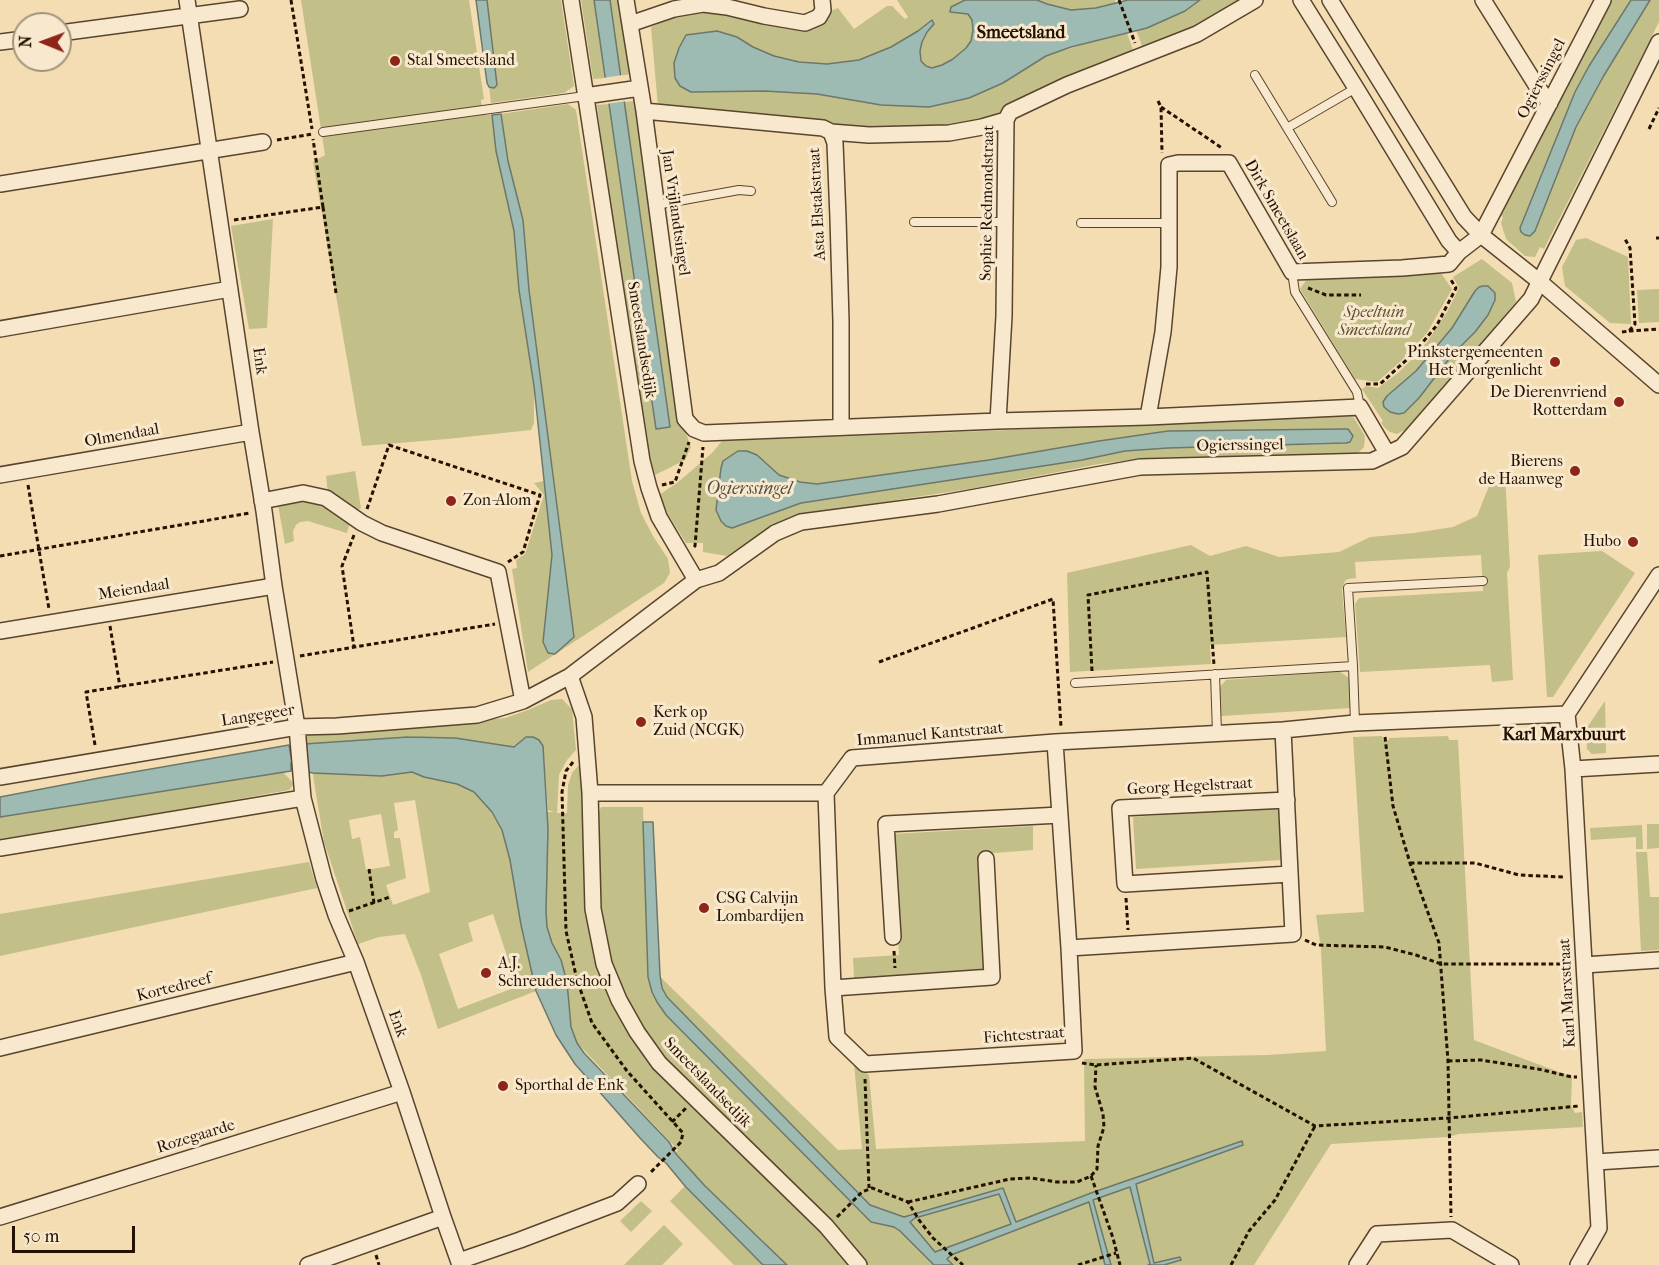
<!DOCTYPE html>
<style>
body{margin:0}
#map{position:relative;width:1659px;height:1265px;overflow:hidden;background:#f4ddb3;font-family:"IM FELL French Canon",serif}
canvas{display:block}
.north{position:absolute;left:12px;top:12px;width:60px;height:60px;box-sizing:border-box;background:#f8e9ce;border:2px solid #a4937c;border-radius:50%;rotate:271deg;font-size:16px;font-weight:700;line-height:24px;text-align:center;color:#251100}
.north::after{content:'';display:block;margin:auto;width:21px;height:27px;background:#8f2418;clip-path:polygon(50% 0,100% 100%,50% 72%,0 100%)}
.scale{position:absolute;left:12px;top:1226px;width:123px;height:27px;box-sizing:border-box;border:3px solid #251100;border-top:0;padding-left:8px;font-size:18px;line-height:21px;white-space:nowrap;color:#251100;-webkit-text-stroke:4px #f8e9ce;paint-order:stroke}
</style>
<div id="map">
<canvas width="1659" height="1265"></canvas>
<div class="north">N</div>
<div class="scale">50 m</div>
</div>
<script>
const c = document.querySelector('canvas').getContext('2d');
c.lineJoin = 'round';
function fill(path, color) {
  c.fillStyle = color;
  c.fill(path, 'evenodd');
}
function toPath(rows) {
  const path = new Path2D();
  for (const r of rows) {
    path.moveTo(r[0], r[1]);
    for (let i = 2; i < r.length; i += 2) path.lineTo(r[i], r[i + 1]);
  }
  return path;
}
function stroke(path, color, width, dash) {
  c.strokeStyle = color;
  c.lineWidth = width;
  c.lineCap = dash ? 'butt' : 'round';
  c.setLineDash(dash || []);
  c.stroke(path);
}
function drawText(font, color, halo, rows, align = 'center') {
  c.font = font + ' "IM FELL French Canon",serif';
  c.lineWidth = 6;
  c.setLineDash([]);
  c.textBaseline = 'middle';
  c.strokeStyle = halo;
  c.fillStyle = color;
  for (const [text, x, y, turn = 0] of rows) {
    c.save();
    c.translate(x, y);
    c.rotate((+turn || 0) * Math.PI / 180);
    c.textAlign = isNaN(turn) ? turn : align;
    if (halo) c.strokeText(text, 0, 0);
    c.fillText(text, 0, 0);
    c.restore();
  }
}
fill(toPath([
 [301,0,469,0,484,99,481,100,483,115,492,115,496,151,514,231,519,290,534,386,534,423,531,430,447,439,362,446,313,162,325,155],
 [487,0,561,0,574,86,564,93,491,103,489,87,494,88,497,85],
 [581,0,594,0,606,78,593,79],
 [610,0,620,0,631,74,620,76],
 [897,0,965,0,951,7,951,12,968,13,972,20,973,30,971,41,966,48,953,59,942,65,932,68,926,66,921,61,920,51,922,42,927,32,934,24,932,20,918,31,891,47,859,60,827,64,799,62,774,56,753,47,737,36,686,35,679,48,691,92,764,91,817,94,881,105,929,107,969,98,1003,83,1046,56,1104,38,1127,33,1133,50,1132,55,1002,112,975,120,926,127,866,129,804,121,658,107,651,27,684,13,727,13,773,25,825,13,838,8,854,29,887,6,892,6,905,19,908,17],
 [1037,0,1115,0,1116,3,1096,8,1071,10,1047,4],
 [1200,0,1244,0,1210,21,1146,50,1142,46,1136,30,1147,28,1185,11],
 [1608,0,1631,0,1589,66,1575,92,1520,228,1521,232,1535,231,1576,127,1603,77,1650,0,1659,0,1659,22,1544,249,1540,247,1535,257,1525,256,1506,239,1501,223,1503,217,1499,214],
 [635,101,680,423,687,436,691,447,685,460,655,475,649,457,642,419,606,177,597,105,609,104,657,429,670,426,624,102],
 [568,104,576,110,632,481,641,513,653,536,668,559,670,573,664,583,528,672,512,569,517,568,516,560,525,554,544,495,534,483,544,481,552,555,543,642,564,555,529,290,523,220,508,161,501,114],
 [273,219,267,328,249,329,231,226],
 [1586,238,1628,257,1631,324,1610,323,1565,286,1562,267,1576,240],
 [1482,259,1512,283,1516,302,1455,377,1409,428,1397,434,1390,432,1385,428,1381,423,1383,421,1362,389,1366,386,1378,388,1398,373,1412,359,1427,342,1447,312,1459,288,1453,277],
 [1475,291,1488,315,1475,332,1452,355,1419,398,1404,413,1387,396,1416,371,1452,328],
 [1441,273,1452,289,1427,333,1400,362,1377,382,1355,379,1300,289,1307,279],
 [1659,289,1659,322,1639,323,1637,290],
 [1339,413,1346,414,1354,418,1365,436,1364,447,1358,453,1146,458,1099,464,975,488,804,514,787,519,772,526,727,556,703,552,703,543,686,543,668,514,659,495,677,483,712,453,722,441,1195,423],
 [1348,429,1346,443,1339,444,1168,448,1124,451,801,503,732,528,716,510,721,468,723,461,757,455,779,475,800,482,817,484,989,460,1099,441,1168,431],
 [355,471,361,508,356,511,328,493,326,476],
 [1505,474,1510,567,1507,573,1513,680,1492,682,1490,665,1360,672,1355,604,1359,598,1483,591,1481,555,1355,562,1356,578,1348,579,1345,581,1342,590,1346,637,1210,645,1211,664,1070,672,1067,573,1191,545,1210,556,1246,546,1279,557,1339,552,1370,537,1414,533,1453,527,1477,516,1493,476],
 [309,500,322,503,350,522,347,533,308,521,300,522,296,525,293,531,294,541,285,544,278,505],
 [1602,551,1635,573,1553,697,1547,697,1538,555],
 [1339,671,1349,678,1351,708,1221,716,1219,688,1226,680],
 [562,699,572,709,576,750,567,760,559,775,557,813,567,813,568,785,572,773,578,766,580,766,582,814,598,815,601,807,643,807,648,965,838,1150,862,1149,854,1064,869,1075,876,1149,1085,1141,1084,1059,1268,1055,1326,1051,1321,949,1316,915,1364,912,1353,737,1382,736,1383,740,1389,740,1389,738,1448,736,1449,740,1458,740,1474,1040,1572,1077,1571,1105,1575,1113,1582,1112,1583,1127,1459,1134,1448,1137,1331,1144,1254,1265,787,1265,762,1240,705,1186,675,1154,678,1150,566,1031,543,960,545,812,554,812,548,810,543,746,526,737,514,747,455,738,408,737,304,744,303,740,307,735,505,718,528,710,551,700],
 [1605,701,1606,753,1592,754,1587,749,1586,729],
 [283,772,294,784,289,790,0,842,0,817],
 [412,772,424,777,457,784,474,792,492,812,502,830,510,860,521,925,536,991,438,1029,421,975,405,934,379,937,358,944,324,842,314,782,313,773,382,776],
 [415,800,430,892,393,905,386,885,406,878,400,838,394,838,394,832,398,830,394,803],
 [381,814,390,866,366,870,360,837,352,839,349,820],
 [493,914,506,953,511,989,458,1009,439,954,473,941,468,923],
 [1278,807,1281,860,1136,869,1133,817],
 [1647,824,1659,824,1659,848,1647,849],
 [1642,825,1643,849,1636,849,1636,837,1591,840,1590,828],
 [1033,826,1033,850,981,854,988,969,854,978,853,958,899,955,892,834],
 [1636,852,1647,852,1650,897,1659,897,1659,950,1641,951],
 [309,862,317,888,0,956,0,914],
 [685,1186,763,1265,734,1265,670,1201],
 [641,1201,652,1211,631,1232,620,1221],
 [664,1225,683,1244,662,1265,624,1265]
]), '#c2bf88');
const water = toPath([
 [476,0,487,0,497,85,494,88,489,87,487,83,476,0],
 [594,0,610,0,670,427,656,429,594,0],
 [965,0,1037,0,1047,4,1071,10,1096,8,1128,0,1200,0,1185,11,1147,28,1071,47,1046,56,1003,83,969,98,929,107,881,105,817,94,764,91,691,92,680,86,675,78,674,63,679,48,686,35,717,31,737,37,753,47,774,56,799,62,827,64,859,60,891,47,918,31,932,20,934,24,927,32,922,42,920,51,921,61,926,66,932,68,942,65,953,59,966,48,971,41,973,30,972,20,968,14,950,12,951,7,965,0],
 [1631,0,1650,0,1603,77,1576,127,1535,231,1530,236,1525,235,1521,232,1520,228,1575,92,1589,66,1631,0],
 [501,114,508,161,523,220,529,290,574,637,555,654,548,653,543,642,552,555,534,386,519,290,514,231,496,151,492,115,501,114],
 [1483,286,1488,286,1495,293,1495,300,1488,315,1475,332,1452,355,1419,398,1404,413,1398,414,1390,412,1384,407,1383,402,1387,396,1416,371,1452,328,1475,291,1479,287,1483,286],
 [1345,429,1348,429,1353,436,1350,442,1346,443,1168,448,1125,451,1082,460,801,503,732,528,726,526,721,521,716,510,721,468,723,461,738,451,747,451,757,455,779,475,800,482,817,484,989,460,1099,441,1168,431,1345,429],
 [408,737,455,738,514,747,526,737,533,737,539,740,543,746,548,829,546,911,547,927,552,943,561,960,567,982,571,1027,577,1043,584,1053,669,1142,676,1154,705,1186,787,1265,763,1265,685,1186,666,1163,658,1157,640,1138,575,1064,556,1035,536,991,521,925,510,860,502,830,492,812,474,792,457,784,424,777,412,772,382,776,313,773,307,772,306,762,291,763,291,771,0,817,0,797,99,778,289,745,291,757,305,755,304,744,408,737],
 [643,822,653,822,660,975,662,988,667,997,870,1205,904,1217,1003,1188,1016,1222,1091,1193,1242,1141,1243,1145,1136,1184,1154,1263,1180,1257,1181,1260,1164,1265,1148,1265,1150,1264,1130,1187,1093,1200,1111,1265,1105,1265,1089,1202,951,1255,947,1259,953,1265,934,1265,900,1231,894,1227,871,1222,666,1015,657,1002,652,992,648,977,643,822],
 [999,1194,1011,1224,935,1252,910,1222,915,1218,999,1194]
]);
fill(water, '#9dbbb3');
stroke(water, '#6d776b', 1.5);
fill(toPath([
 [623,75,627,101,606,104,603,78]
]), '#f4ddb3');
const lane = toPath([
 [1255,75,1332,202],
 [1287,128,1356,88],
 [323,132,585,96],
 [656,205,739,190,751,191],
 [914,222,1005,222],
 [1081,223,1169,223],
 [1292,272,1295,292,1357,392,1360,407],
 [1353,666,1348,588,1483,581],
 [1215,674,1217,733],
 [1075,683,1353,666,1355,723]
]);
const street = toPath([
 [187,0,251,432,264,511,274,586,297,727,303,798,324,879,336,915,356,962,402,1092,443,1217,460,1265],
 [571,0,642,461,649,488,659,517,696,580],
 [626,0,644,111,685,419,694,429,704,433,998,421,1148,417,1360,407,1387,453],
 [1301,0,1356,88,1449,241,1459,252],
 [1330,0,1464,217,1481,235,1540,282,1659,385],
 [1483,0,1538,88,1550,103],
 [630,24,674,9,703,4,727,7,764,16,805,23,819,17,823,10,822,0],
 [60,33,240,9],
 [0,42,24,39],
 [585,96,640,88],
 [644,111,823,128,831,132,835,143,838,218,841,321,841,427],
 [831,132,869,135,949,133,982,127,1006,120],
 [0,184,263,142],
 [0,329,230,289],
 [1148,417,1163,332,1169,267,1169,165,1178,163,1229,163,1292,272,1402,268,1449,264,1459,252,1481,235,1603,0],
 [998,421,1004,316,1006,120,1010,112,1067,85,1197,34,1255,0],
 [0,475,251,432],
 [262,501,303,493,326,498,362,523,382,533,498,572,523,701],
 [0,631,274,586],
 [570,676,584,717,590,793,593,909,604,964,619,1000,637,1032,659,1063,826,1226,859,1265],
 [1567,714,1573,769,1599,1228,1578,1265],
 [1567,714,1659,575],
 [1573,769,1659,764],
 [0,777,297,727,337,726,477,715,523,701,570,676,696,580,719,573,775,533,801,522,938,504,1140,467,1372,461,1402,447,1531,299,1659,42],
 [590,793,826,793,852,758,1055,742,1283,730,1355,723,1567,714],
 [826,793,833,988,837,1037,865,1064,1074,1051,1069,948,1055,742],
 [1287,800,1120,808,1125,884,1290,874],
 [0,848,303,798],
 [893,937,886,824,1060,815],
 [1069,948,1293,934,1283,730],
 [1584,965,1659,960],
 [833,988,992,977,986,859],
 [0,1048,356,962],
 [1596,1162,1659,1158],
 [0,1217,402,1092],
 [459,1261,520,1240,617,1203,638,1184],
 [308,1265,443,1217],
 [1357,1265,1377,1234,1452,1230,1511,1265]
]);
stroke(lane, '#59442d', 10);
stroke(street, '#59442d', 18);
stroke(toPath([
 [291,0,312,129],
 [1119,0,1135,43],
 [1158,101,1161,107,1162,153],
 [1161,107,1222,148],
 [1649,129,1659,108],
 [277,140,312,134],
 [323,207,336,293],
 [234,220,323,207,313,139],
 [1656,238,1659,238],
 [1308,288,1326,295,1361,295],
 [1629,331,1659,329],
 [1622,332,1629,331,1635,324,1630,248,1625,239],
 [1366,384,1380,384,1413,354,1437,325,1456,288,1451,280],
 [28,485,49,609],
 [662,485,675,482,689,442],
 [367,509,389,445,540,495,523,552,508,562],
 [354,535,342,566,354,647],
 [694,547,695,546,703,447],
 [0,556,250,513],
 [110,626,120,687],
 [300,656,495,624],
 [879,662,1053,599,1061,727],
 [1092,671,1088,595,1207,572,1214,665],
 [1385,737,1393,806,1410,863,1439,943,1448,1061,1451,1217],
 [95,745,86,692,273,662],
 [573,762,566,771,562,792,566,931,577,980,592,1023,627,1071,683,1133,681,1142,649,1174],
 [1410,863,1475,863,1519,875,1563,877],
 [369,869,374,903],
 [1126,898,1128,930],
 [349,911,390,897],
 [1305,940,1316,945,1385,947,1416,955,1441,964,1571,964],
 [894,951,895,968],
 [1448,1061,1481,1060,1538,1069,1572,1077,1577,1077],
 [1082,1063,1096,1065,1193,1058,1315,1126,1449,1118,1579,1106],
 [865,1079,869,1188],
 [672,1122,686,1108],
 [1091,1176,1113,1238,1120,1265],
 [908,1202,1010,1179,1031,1178,1057,1182,1077,1182,1091,1176,1097,1169,1098,1146,1104,1127,1103,1114,1095,1087,1096,1065],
 [837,1217,862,1192,872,1188,908,1202,919,1220,933,1238,963,1265],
 [376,1255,379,1265],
 [1078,1265,1116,1253],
 [1231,1265,1249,1231,1275,1200,1315,1126]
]), '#251100', 3, [4.5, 3]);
stroke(lane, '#f8e9ce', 8);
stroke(street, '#f8e9ce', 15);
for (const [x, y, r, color] of [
 [395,61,6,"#8f2418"],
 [1555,362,6,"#8f2418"],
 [1619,402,6,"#8f2418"],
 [1575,471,6,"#8f2418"],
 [451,501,6,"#8f2418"],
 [1633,542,6,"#8f2418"],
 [641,722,6,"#8f2418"],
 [704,908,6,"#8f2418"],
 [486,973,6,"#8f2418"],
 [503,1086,6,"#8f2418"]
]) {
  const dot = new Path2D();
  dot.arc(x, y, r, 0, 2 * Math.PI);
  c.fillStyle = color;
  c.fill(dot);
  stroke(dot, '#f8e9ce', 2);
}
drawText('16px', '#251100', '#f8e9ce', [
 ["Stal Smeetsland",407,61],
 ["Pinkstergemeenten",1543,353,"right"],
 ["Het Morgenlicht",1543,371,"right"],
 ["De Dierenvriend",1607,393,"right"],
 ["Rotterdam",1607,411,"right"],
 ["Bierens",1563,462,"right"],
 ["de Haanweg",1563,480,"right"],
 ["Zon-Alom",463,501],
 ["Hubo",1621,542,"right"],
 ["Kerk op",653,713],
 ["Zuid (NCGK)",653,731],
 ["CSG Calvijn",716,899],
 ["Lombardijen",716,917],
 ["A.J.",498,964],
 ["Schreuderschool",498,982],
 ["Sporthal de Enk",515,1086]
], 'left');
drawText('16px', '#251100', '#f8e9ce', [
 ["Ogierssingel",1542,79,-63],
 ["Sophie Redmondstraat",988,203,-89],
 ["Asta Elstakstraat",818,204,-93],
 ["Dirk Smeetslaan",1276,210,60],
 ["Jan Vrijlandtsingel",675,213,82],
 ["Smeetslandsedijk",641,340,81],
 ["Enk",259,361,82],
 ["Olmendaal",122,436,-10],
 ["Ogierssingel",1240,446,-1],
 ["Meiendaal",134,590,-9],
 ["Langegeer",258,716,-9],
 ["Immanuel Kantstraat",930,735,-5],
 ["Georg Hegelstraat",1190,787,-3],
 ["Kortedreef",174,988,-14],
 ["Karl Marxstraat",1568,993,-93],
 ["Enk",397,1024,70],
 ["Fichtestraat",1024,1036,-4],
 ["Smeetslandsedijk",707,1083,46],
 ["Rozegaarde",196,1137,-17]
]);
drawText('italic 16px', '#5c4e30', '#f8e9ce', [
 ["Speeltuin",1374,313],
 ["Smeetsland",1374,331]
]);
drawText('bold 18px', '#251100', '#f8e9ce', [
 ["Smeetsland",1021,34],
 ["Karl Marxbuurt",1564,736]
]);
drawText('italic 18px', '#4f4c3f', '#f8e9ce', [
 ["Ogierssingel",749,490]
]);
</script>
